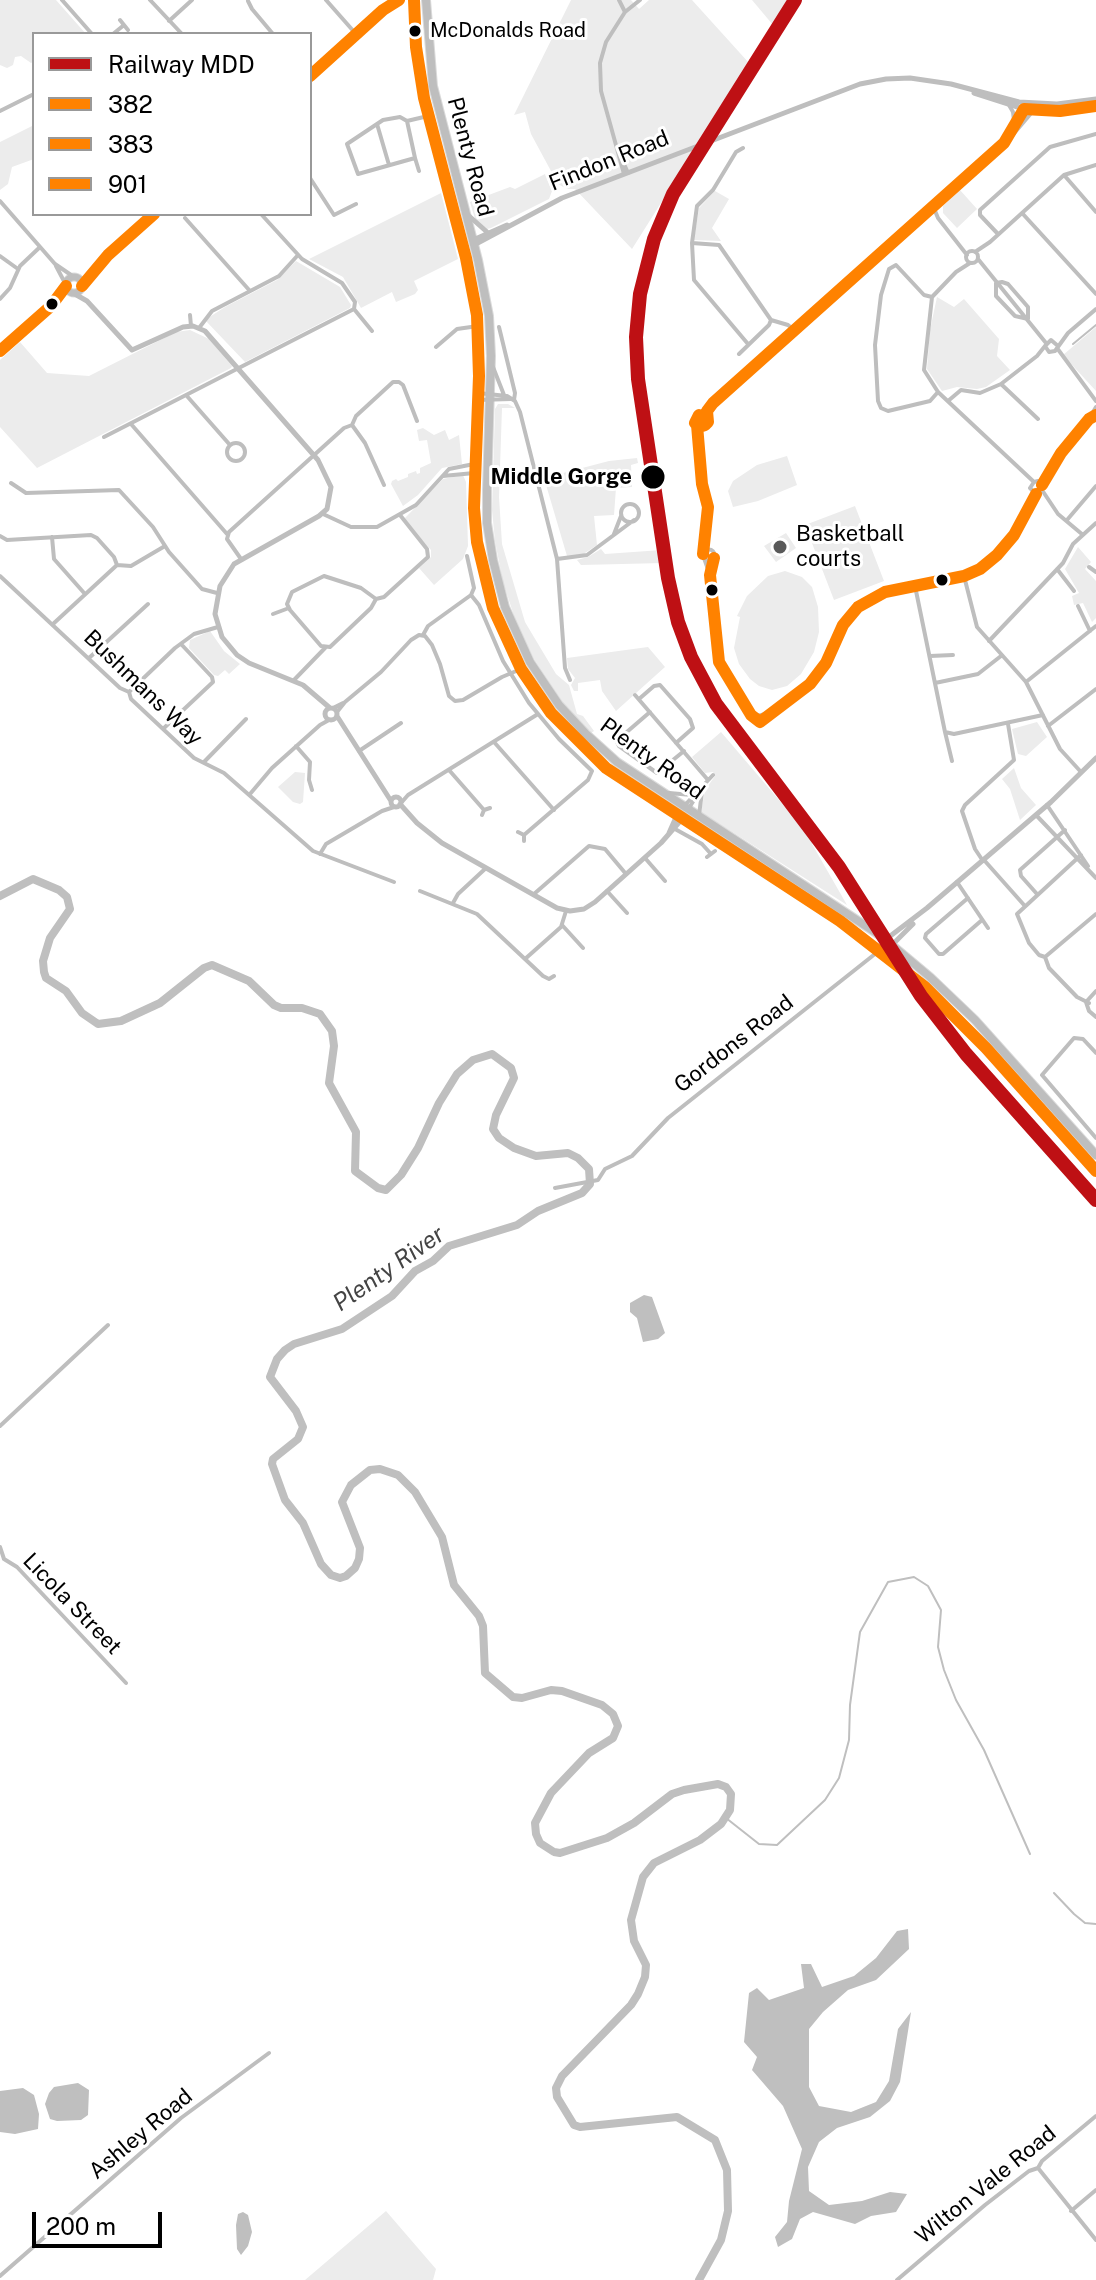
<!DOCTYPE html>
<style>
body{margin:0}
#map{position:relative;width:1096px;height:2280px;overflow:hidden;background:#fff;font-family:"Public Sans",sans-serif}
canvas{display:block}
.legend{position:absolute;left:32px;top:32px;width:280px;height:184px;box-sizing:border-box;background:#fff;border:2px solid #999;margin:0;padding:10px 14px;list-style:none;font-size:24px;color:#000}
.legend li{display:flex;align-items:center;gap:16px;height:40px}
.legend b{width:40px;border:2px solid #999}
.scale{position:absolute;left:32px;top:2212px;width:130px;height:36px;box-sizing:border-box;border:4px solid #000;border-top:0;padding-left:10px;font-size:24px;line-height:28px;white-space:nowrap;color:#000;-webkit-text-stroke:6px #fff;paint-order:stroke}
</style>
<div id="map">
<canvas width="1096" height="2280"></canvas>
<ul class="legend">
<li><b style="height:10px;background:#be1014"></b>Railway MDD</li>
<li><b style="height:10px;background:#ff8200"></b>382</li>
<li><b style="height:10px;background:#ff8200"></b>383</li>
<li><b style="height:10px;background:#ff8200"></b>901</li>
</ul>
<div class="scale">200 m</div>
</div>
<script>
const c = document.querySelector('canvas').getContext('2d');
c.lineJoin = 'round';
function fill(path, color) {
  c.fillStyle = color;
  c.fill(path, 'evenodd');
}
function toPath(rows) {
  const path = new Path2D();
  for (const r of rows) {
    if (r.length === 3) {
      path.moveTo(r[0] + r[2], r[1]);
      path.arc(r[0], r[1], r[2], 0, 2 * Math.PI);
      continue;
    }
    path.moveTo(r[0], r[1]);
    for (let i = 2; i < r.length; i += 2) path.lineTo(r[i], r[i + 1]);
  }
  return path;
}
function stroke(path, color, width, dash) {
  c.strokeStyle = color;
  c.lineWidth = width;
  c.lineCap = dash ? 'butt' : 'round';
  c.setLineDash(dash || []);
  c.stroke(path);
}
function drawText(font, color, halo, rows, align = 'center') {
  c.font = font + ' "Public Sans",sans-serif';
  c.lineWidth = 6;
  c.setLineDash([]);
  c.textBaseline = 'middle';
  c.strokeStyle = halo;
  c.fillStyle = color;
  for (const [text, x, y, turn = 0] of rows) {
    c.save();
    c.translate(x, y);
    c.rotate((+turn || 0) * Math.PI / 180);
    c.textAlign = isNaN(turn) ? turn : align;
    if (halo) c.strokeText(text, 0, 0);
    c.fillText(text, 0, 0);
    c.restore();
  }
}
fill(toPath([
 [0,0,56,0,86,34,34,34,34,61,31,63,21,56,15,57,13,65,7,68,0,65],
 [571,0,631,0,639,9,649,0,692,0,749,63,632,249,575,189,567,189,558,184,531,134,525,112,514,115],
 [752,0,788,0,773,25],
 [34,125,34,159,12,167,8,184,0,190,0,142],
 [545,174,552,191,549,199,491,228,487,229,475,219,470,202,510,187,515,189],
 [960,190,977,209,957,228,943,213,943,206],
 [715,191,729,199,712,228,721,241,694,240,699,208],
 [441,193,458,259,414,281,418,290,415,294,396,302,392,292,361,308,343,277,309,259],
 [296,261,340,287,351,305,350,308,245,362,205,320,225,307,277,280],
 [937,297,954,307,964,299,999,339,997,356,1010,370,986,387,977,389,957,387,942,391,927,369,930,330],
 [1096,327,1096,391,1063,355],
 [190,330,209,339,232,366,231,368,37,468,0,427,0,360,20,342,47,373,89,376,176,332],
 [498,404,508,404,515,408,502,408,499,497,502,544,525,622,556,674,569,685,577,714,583,716,594,731,591,733,564,704,534,659,516,622,503,582,495,541,492,510,495,409],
 [423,428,434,435,445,430,449,440,459,435,462,464,442,468,418,495,403,506,391,484,392,481,396,479,398,481,408,477,408,474,416,471,417,474,420,473,420,468,431,463,427,440,419,441,417,430],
 [787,456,797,485,758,501,733,507,728,491,733,481,757,465],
 [637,458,638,463,631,465,632,487,616,488,614,515,594,516,597,545,582,555,567,556,544,478,609,461],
 [463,475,466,482,468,546,463,559,434,585,419,568,431,557,431,550,408,525,405,518,443,479],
 [855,506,884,581,834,600,805,525],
 [786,533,796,548,776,562,764,546],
 [1078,547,1091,562,1085,569,1096,581,1096,618,1092,622,1083,603,1074,605,1072,596,1079,593,1065,569],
 [601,549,605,554,662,550,663,563,581,565,577,560,588,557],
 [785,571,802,577,812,587,818,607,819,632,814,652,801,674,787,686,772,690,759,686,750,679,739,664,734,648,740,617,737,616,747,596,768,576],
 [210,631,224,651,240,664,229,674,225,670,218,676,214,675,189,648,190,640],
 [648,647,665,667,616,711,602,691,600,680,578,683,578,691,574,691,571,685,575,678,568,669,567,658],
 [1037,722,1047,737,1026,756,1018,754,1012,729],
 [721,732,814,841,812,844,847,905,701,812,705,790,715,776,713,772,705,773,692,757],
 [1014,768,1021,788,1036,805,1020,820,1010,789,1002,779],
 [295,772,305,773,303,802,300,804,293,802,278,787],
 [386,2211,436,2269,433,2280,305,2280]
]), '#ececec');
fill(toPath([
 [644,1295,652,1297,665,1333,658,1339,643,1342,637,1318,630,1312,630,1303],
 [908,1929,909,1949,876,1980,848,1990,823,2012,809,2029,809,2087,819,2106,851,2112,876,2102,889,2081,898,2029,911,2012,900,2082,890,2101,870,2117,837,2128,819,2142,808,2167,809,2191,829,2205,862,2201,890,2192,907,2194,896,2212,871,2216,855,2224,813,2212,800,2219,792,2239,778,2247,775,2237,787,2222,789,2201,802,2149,783,2106,752,2070,757,2057,744,2042,749,1993,757,1988,769,2000,804,1988,801,1964,811,1964,822,1987,854,1976,876,1958,897,1931],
 [78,2083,89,2090,88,2115,81,2120,57,2121,50,2119,45,2104,49,2093,54,2087],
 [23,2088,34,2095,39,2114,38,2129,15,2134,0,2132,0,2091],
 [243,2212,248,2215,252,2232,248,2246,241,2255,237,2249,236,2225,238,2214]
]), '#bfbfbf');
stroke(toPath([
 [1073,344,1096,325],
 [726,1818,759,1844,777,1845,825,1800,839,1778,849,1740,850,1705,860,1632,888,1582,914,1577,928,1586,941,1610,938,1647,944,1670,956,1700,984,1750,1030,1854],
 [1054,1893,1074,1914,1085,1923,1096,1924]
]), '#bfbfbf', 2);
stroke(toPath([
 [0,896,33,879,59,890,67,897,70,909,50,938,43,961,44,972,46,978,66,991,82,1013,98,1024,121,1021,160,1003,204,968,212,965,249,981,274,1005,281,1008,302,1008,320,1014,332,1031,334,1046,329,1083,356,1132,355,1171,378,1188,386,1190,401,1175,418,1148,439,1103,457,1074,473,1060,492,1054,511,1068,514,1078,496,1115,493,1129,499,1138,514,1148,536,1156,568,1153,578,1158,589,1169,590,1184,582,1193,538,1211,517,1225,449,1246,433,1261,415,1271,392,1296,342,1329,294,1344,285,1350,277,1359,270,1377,296,1411,303,1427,298,1439,273,1459,272,1464,285,1500,303,1523,321,1564,331,1575,340,1578,346,1576,355,1568,359,1559,360,1548,342,1502,351,1485,370,1470,380,1469,398,1475,415,1492,442,1537,454,1585,479,1616,483,1626,485,1673,513,1697,522,1698,551,1690,562,1691,602,1705,613,1714,618,1726,613,1738,589,1753,551,1793,535,1823,536,1834,540,1843,554,1852,560,1853,607,1838,634,1823,672,1794,684,1790,718,1784,726,1787,731,1794,730,1810,721,1824,700,1840,654,1863,643,1877,631,1920,634,1941,646,1965,645,1977,638,1994,631,2005,562,2076,556,2088,557,2097,574,2125,580,2127,677,2117,715,2140,727,2170,728,2211,721,2240,699,2280]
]), '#bfbfbf', 8);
const primary = toPath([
 [310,76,383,10,399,0],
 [74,285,8],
 [82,286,108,255,154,214],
 [0,351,51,306,66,286]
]);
const trunk = toPath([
 [414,0,416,47,424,98,466,258,477,315,479,376,474,508,477,542,493,608,521,669,551,713,606,768,840,921,925,987,986,1048,1096,1171],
 [426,0,433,86,478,260,489,316,491,356,487,490,487,523,493,560,505,607,530,662,559,705,586,734,617,762,881,936,930,977,975,1020,1096,1155]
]);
stroke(primary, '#dbdbdb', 9);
stroke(trunk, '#dbdbdb', 10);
stroke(toPath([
 [62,0,92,34],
 [150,0,182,34],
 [326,0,356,34],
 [619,0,625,12],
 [248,1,252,9,273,34],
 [120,20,128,30],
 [169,21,192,0],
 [113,34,124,25],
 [0,111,34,94],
 [407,121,415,158,358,174,347,144,383,120,400,117,407,121,428,116],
 [377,124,389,165],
 [1012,131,1023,111,1033,104],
 [1005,141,1014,121,1013,112,1009,105],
 [743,148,736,152,713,190,697,206,692,243,694,280,748,344],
 [620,155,628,173],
 [415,158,419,171],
 [624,174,601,91,600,63,606,42,625,12,640,0],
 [1064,175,1096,212],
 [310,178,334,215,356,204],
 [0,201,55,264,74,277],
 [933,206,938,218,967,255],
 [1022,213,1096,294],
 [261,214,302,259,342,283,355,302,354,309,372,331],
 [185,218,250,291],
 [998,234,980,215,980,210,1050,147,1096,134],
 [692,243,719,245,771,320,788,325,794,330],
 [972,257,6],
 [975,252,990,242,1064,175,1096,165],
 [0,256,18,269],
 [978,259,1046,343],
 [970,263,956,272,932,297,924,370,938,392,1034,482],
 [56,266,66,285],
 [1002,282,1008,284,1028,307,1028,319,1015,316,996,296,996,283,1002,282],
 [932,297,924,295,896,265,889,269,881,295,875,345,878,401,881,408,888,411,930,401,938,392],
 [0,299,10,288,20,266,40,247],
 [190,315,191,326],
 [499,327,515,393,514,400],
 [199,328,212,311,279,276,298,255],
 [1058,346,1051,340,1045,346,1049,352,1055,351,1068,333,1096,309],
 [436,347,457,329,478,326],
 [1057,348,1096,401],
 [739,354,769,325,771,320],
 [493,367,504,395],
 [1001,384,1038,419],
 [478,393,507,396,515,401,520,412,557,559,565,668,570,680],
 [186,395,230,445],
 [478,400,511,399],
 [948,401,961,390,980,393,1001,384,1037,356,1045,346],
 [698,415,1011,137,1033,111],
 [707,418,699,415,695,423,699,427,705,425,708,422,709,408],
 [131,424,227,534],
 [352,425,365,443,384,485],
 [697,425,706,529],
 [104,437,354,309],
 [236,452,9],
 [443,476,474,473],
 [11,483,26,493,119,490,153,527,169,552,202,589,217,593],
 [1042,485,1061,453,1089,419,1096,407],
 [703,489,708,517,703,554],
 [1042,490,1058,514,1083,535],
 [630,513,9],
 [323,514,351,527,377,527,416,505,449,469,474,464],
 [1067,520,1096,486],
 [614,534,621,516],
 [0,536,7,540,91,535,97,538,114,557,117,565],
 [52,537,54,559,85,594],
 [709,555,5.5],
 [467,556,474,588,471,595,479,605,503,661,529,703,559,739,592,771,588,780,524,835],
 [704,558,710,575,719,662,745,703],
 [241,559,227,539,229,532,344,428,352,425,356,416,393,382,399,382,403,385,417,421],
 [557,559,587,555,634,520],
 [1089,567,1096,572],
 [1057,569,1074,591],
 [0,576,120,688,129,692,131,699,194,758,224,773,313,851,394,882],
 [964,576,977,627,1026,682,1060,749,1081,772],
 [915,586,945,732,954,734,1043,715],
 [376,599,361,588,324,576,292,592,287,604,290,610,321,646,330,647,371,608,376,599,384,597,428,557,427,549,400,515],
 [1078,606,1090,631],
 [273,614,289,608],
 [53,624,117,565,131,566,165,546],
 [423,635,428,626,471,595],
 [989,641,1063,563,1073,544,1096,523],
 [930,656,953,655],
 [89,658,148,604],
 [294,680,325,648],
 [1026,682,1096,626],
 [935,683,978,674,1001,656],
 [129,692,175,648,194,634,218,627],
 [635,695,708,780],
 [639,699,654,686,660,685,690,719,693,728,676,743],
 [745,703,754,720,760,722,798,695,826,663,845,622,871,599,893,590,964,576,988,563,1014,535,1036,494,1042,490,1042,485,1038,481,1034,482,1030,488,1036,494],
 [333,708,343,703],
 [750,709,757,716,770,713],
 [337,712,345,702,381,672,411,640,419,635,425,636,432,645,440,664,449,696,455,701,463,700,502,677,521,669],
 [650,712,621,737,617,742,619,746,657,773,684,751],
 [1048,726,1096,689],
 [164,728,213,682,212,677,181,644],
 [945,732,952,761],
 [494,742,554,810],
 [296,746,310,762,309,780,312,790],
 [359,751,401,723],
 [204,762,246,719],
 [449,770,484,810],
 [669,793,692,795],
 [250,794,272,768,320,725,329,720],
 [401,803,408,795,538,714],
 [685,805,713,775],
 [1047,805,1088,866],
 [689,808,701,789],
 [482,815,484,810,490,808],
 [699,815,702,792],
 [1036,815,1096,878],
 [675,829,702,844,711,854],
 [518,832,524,835,524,841],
 [320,854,326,844,382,811,394,807],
 [1081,855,1017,914,1029,943,1039,955,1045,957,1096,914],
 [707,857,715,851],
 [645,858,665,881],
 [984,860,1024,905],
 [983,861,975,849,962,811,965,805,1014,760,1008,724],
 [957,882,988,928],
 [420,891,477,914,543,976,549,979,554,976],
 [607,891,627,913],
 [534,894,589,846,605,849,626,874],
 [1037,894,1021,876,1020,870,1065,830],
 [968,898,926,934,925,938,939,954,943,954,982,920],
 [453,903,458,894,486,868],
 [562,925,583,948],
 [1045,957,1049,968,1077,997,1089,1003],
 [525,959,561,927,566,911],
 [1096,991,1086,1002,1089,1011,1096,1017],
 [1096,1053,1083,1039,1074,1038,1042,1075,1096,1138],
 [555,1188,598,1180,605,1169,632,1156,668,1118,880,950],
 [0,1426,108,1325],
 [0,1547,4,1559],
 [4,1559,17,1567,126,1683],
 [1038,2168,1096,2240],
 [1071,2211,1096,2190],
 [0,2276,181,2118,269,2053],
 [897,2280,985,2205,1029,2171,1038,2168,1042,2161,1096,2116]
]), '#bebebe', 4);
stroke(toPath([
 [974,93,1024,109,1060,111,1096,106],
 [469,216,487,232],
 [473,240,507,225],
 [474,245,562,198,860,84,886,79,910,78,951,84,1019,102,1057,104,1096,99],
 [73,293,87,301,132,350,183,327,193,326,205,331,318,460,331,487,327,509,319,516,234,564,220,586,215,614,222,637,237,655,249,663,303,685,330,708],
 [331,714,6],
 [337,716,391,801],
 [396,802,5],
 [400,804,417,823,442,843,557,908,570,911,584,909,595,902,661,843,682,819],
 [669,833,677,815],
 [885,940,927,908,1051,802,1096,758],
 [892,945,913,924]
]), '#bebebe', 5);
stroke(primary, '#bebebe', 7);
stroke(trunk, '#bebebe', 8);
stroke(toPath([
 [414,0,416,47,424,98,466,258,477,315,479,376,474,508,477,542,493,608,521,669,551,713,606,768,840,921,925,987,986,1048,1096,1171]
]), '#ff8200', 12);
stroke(toPath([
 [1024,109,1060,111,1096,106],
 [707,418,699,415,695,423,699,427,705,425,708,422,707,411,713,403,1004,143,1024,109],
 [697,425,702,484,708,507,703,554],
 [1042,485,1061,453,1089,419,1096,415],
 [714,558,710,575,719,662,751,715,760,722,810,684,826,663,843,625,858,607,885,592,964,576,980,569,997,555,1014,535,1036,494]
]), '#ff8200', 12);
stroke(toPath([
 [310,76,383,10,399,0],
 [82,286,108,255,154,214],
 [0,351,51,306,66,286]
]), '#ff8200', 12);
stroke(toPath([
 [795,0,673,194,654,239,640,294,636,337,638,379,668,578,678,622,691,657,716,704,839,867,921,996,966,1054,1096,1200]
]), '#be1014', 14);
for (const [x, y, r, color] of [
 [415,31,7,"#000"],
 [52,304,7,"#000"],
 [653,477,13,"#000"],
 [780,547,8,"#595959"],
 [942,580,7,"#000"],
 [712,590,7,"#000"]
]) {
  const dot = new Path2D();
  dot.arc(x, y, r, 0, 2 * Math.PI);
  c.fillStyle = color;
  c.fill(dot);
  stroke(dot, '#fff', 3);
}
drawText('20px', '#000', '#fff', [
 ["McDonalds Road",430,31]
], 'left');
drawText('22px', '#000', '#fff', [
 ["Plenty Road",470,157,75],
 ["Findon Road",609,161,-22],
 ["Bushmans Way",143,688,44],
 ["Plenty Road",652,759,36],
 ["Gordons Road",734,1044,-38],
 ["Licola Street",72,1604,46],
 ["Ashley Road",141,2134,-40],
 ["Wilton Vale Road",986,2185,-39]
]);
drawText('bold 22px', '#000', '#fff', [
 ["Middle Gorge",632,477]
], 'right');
drawText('22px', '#000', '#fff', [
 ["Basketball",796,534],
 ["courts",796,559]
], 'left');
drawText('italic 24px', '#444', '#fff', [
 ["Plenty River",389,1269,-35]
]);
</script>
